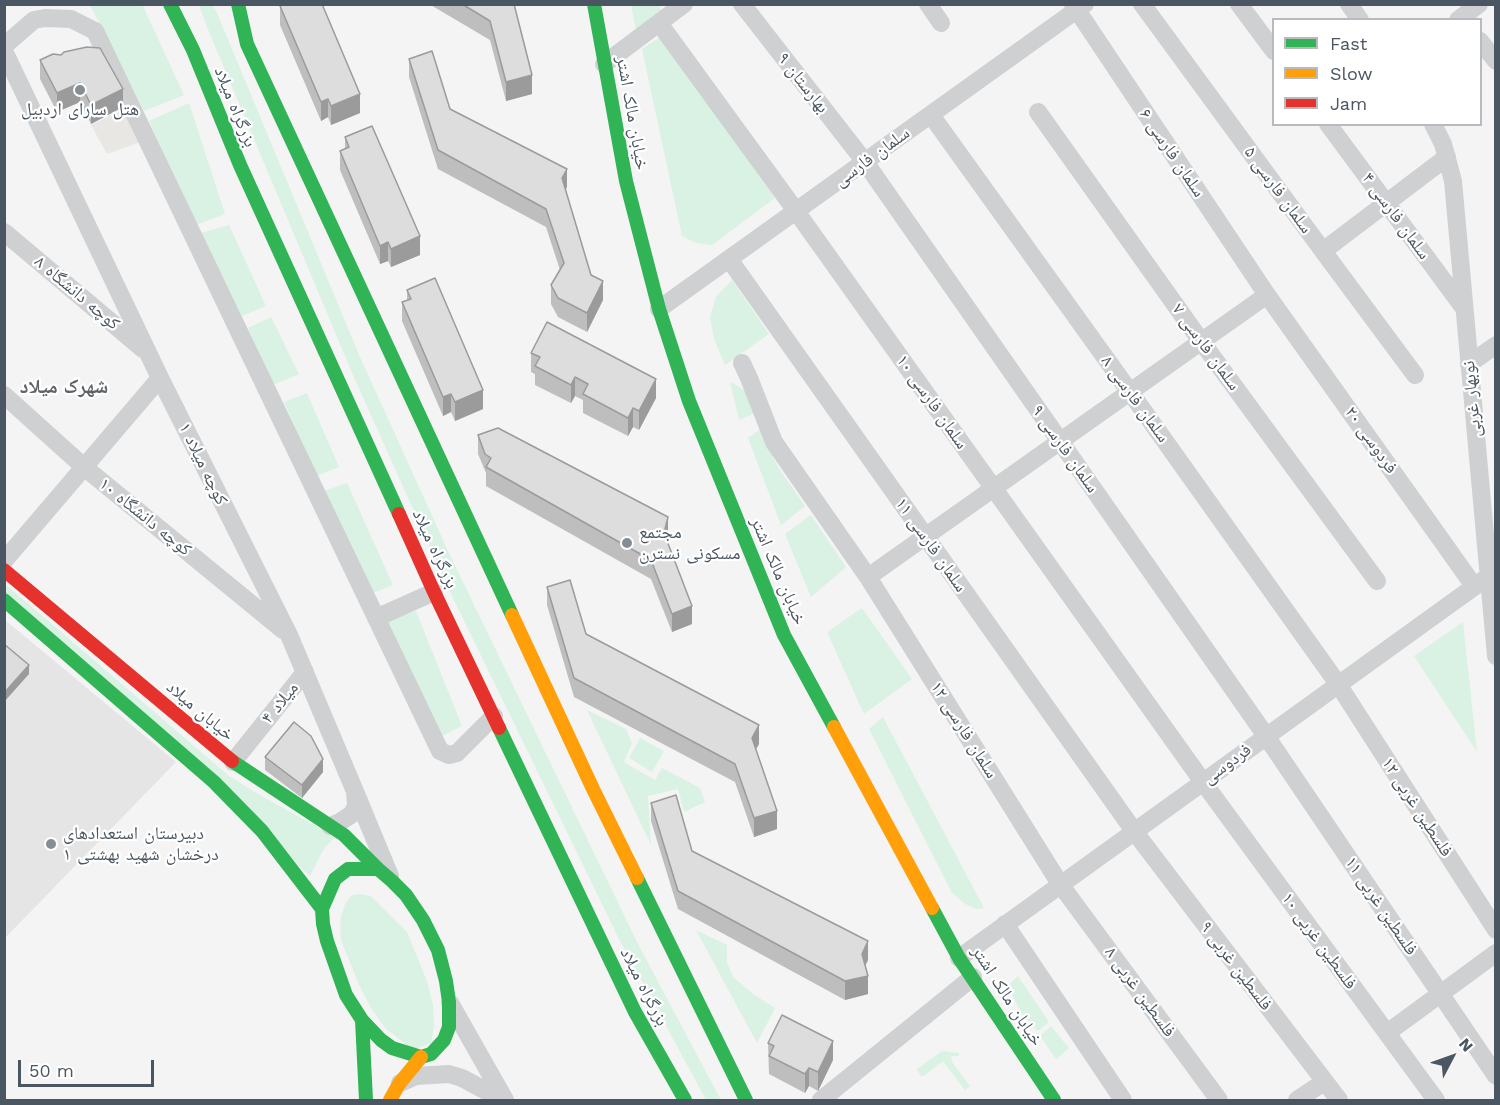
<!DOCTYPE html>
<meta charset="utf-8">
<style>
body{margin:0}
#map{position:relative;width:1500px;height:1105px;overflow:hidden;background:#f4f4f4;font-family:"Work Sans",sans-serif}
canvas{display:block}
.frame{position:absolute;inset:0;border:6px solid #4a5661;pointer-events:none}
.legend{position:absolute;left:1272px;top:18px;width:210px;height:108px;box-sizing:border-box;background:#fff;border:2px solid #b7bbc0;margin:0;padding:8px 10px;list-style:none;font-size:18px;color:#4a5661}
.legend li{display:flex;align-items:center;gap:12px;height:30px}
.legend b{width:30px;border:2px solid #b7bbc0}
.north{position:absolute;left:1422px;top:1027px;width:60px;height:60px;-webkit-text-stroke:4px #fff;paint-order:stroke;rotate:49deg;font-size:16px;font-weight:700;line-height:24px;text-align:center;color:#4a5661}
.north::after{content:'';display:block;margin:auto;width:21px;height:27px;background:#4a5661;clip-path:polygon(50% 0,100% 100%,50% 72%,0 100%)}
.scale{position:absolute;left:18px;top:1060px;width:136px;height:27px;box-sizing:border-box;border:3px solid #4a5661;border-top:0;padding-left:8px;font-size:18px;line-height:21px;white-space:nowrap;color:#4a5661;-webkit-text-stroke:4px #fff;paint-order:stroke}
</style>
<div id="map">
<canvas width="1500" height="1105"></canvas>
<div class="frame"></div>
<ul class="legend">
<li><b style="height:8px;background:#30b455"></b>Fast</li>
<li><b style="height:8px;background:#ff9f0a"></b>Slow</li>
<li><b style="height:8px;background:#e5322d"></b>Jam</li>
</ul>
<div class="north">N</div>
<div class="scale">50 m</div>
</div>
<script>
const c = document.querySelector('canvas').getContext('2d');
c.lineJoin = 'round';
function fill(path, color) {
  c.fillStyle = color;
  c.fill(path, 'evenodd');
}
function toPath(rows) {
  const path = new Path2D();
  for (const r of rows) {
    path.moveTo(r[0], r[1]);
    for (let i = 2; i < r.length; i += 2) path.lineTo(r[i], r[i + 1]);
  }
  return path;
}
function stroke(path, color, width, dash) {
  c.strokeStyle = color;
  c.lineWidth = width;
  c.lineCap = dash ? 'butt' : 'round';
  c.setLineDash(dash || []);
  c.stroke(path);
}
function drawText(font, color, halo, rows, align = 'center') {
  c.font = font + ' "Work Sans","Noto Naskh Arabic",sans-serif';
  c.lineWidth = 4.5;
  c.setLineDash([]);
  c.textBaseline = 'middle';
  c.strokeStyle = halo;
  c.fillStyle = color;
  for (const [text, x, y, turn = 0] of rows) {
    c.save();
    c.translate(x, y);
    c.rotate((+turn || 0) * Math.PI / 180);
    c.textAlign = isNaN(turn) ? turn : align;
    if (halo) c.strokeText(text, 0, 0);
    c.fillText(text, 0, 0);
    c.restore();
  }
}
fill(toPath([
 [124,109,141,142,107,154,91,125]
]), '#e8e7e3');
fill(toPath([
 [5,620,176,762,5,938]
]), '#e6e5e6');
fill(toPath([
 [142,4,184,95,144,111,90,5],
 [199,5,212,5,217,13,360,357,449,553,638,944,721,1100,706,1100,619,939,452,596,353,375,209,32],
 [631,5,660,5,661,10,636,30],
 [662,36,775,198,712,245,696,243,682,236,642,49],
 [189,103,225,214,196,225,149,121],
 [229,225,266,306,242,316,201,233],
 [732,280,769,334,725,365,714,339,710,317,716,297],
 [271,317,299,374,273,385,248,328],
 [730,382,743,389,752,399,757,412,739,420],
 [307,393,339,467,316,476,284,402],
 [762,428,770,451,778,467,805,506,781,525,748,438],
 [347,483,393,585,371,594,324,491],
 [811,515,846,567,811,597,785,534],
 [4,583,229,776,256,793,336,837,327,845,321,854,310,876,5,592],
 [862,608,912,679,864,714,827,632],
 [416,611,462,726,440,737,387,621],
 [1463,622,1477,752,1414,656],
 [587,710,626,729,632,743,624,762,655,780,662,768,700,788,705,802,684,812,678,789,648,796,651,845],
 [883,717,984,908,976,909,965,904,952,893,869,729],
 [640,738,664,751,652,772,629,758],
 [361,894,371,896,407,932,427,981,433,1005,434,1026,431,1043,413,1050,385,1028,371,1008,359,985,341,940,340,928,341,917,346,902,352,895],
 [696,930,727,945,727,963,734,978,753,994,775,1008,757,1043],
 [1018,976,1049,1022,1038,1031,1023,1016,1007,986],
 [1051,1026,1069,1048,1056,1059,1040,1036],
 [942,1051,959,1053,959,1056,951,1056,952,1062,970,1086,965,1090,943,1061,924,1076,921,1076,917,1070,917,1069]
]), '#d9f2e3');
stroke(toPath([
 [742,4,865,162,1266,736,1496,1076],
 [928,4,941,23],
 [1073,4,1267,295,1474,586],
 [1142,4,1323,251,1415,375],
 [1239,4,1274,51],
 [1349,4,1360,20],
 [1458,20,1479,4],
 [659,23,796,211,1203,782,1436,1100],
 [1480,41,1496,61],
 [4,46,34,20,45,18,71,19,95,31,440,751,449,755,457,753,494,716],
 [4,51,160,378,289,635,354,789,390,876],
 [604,64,684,4],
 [1038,112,1201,341,1377,581],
 [931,115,1130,392,1338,684,1496,930],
 [1328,124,1463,307],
 [1433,124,1443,144,1453,181,1496,656],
 [4,232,143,349],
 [1323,251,1447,157],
 [729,259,1134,831,1339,1100],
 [659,309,1085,4],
 [742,363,749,378,774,442,868,577,1060,884,1219,1100],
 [1469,364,1496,345],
 [4,395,84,467,283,630],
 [4,561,160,378],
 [868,577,1267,295],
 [376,618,434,592],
 [233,762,305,672],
 [330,826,340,822,352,814,356,806,355,791],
 [1005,924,1123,1100],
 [959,958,1496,571],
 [450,1003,505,1100],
 [1387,1033,1496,953],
 [400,1083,416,1076,449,1074,462,1078,490,1093,499,1100],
 [821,1100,973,977],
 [1297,1100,1324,1082]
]), '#ced0d2', 18);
stroke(toPath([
 [170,4,193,50,240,165,399,514],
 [238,4,247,44,512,615],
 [594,4,626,181,659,309,689,401,784,635,834,727],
 [4,600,214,782,262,831,322,909],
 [499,728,635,1012,685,1100],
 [232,761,344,835,378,869],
 [348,869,378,869,392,881,406,895,423,920,438,950,446,981,449,1002,449,1027,444,1040,431,1054,421,1057,392,1048,381,1040,362,1020,346,995,327,941,323,924,322,909,335,879,348,869],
 [637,878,746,1100],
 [932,908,959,958,1054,1100],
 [362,1020,366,1100]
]), '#30b455', 14);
stroke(toPath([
 [512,615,593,789,637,878],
 [834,727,932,908],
 [390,1100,399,1084,421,1057]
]), '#ff9f0a', 14);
stroke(toPath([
 [399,514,434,592,499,728],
 [4,570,232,761]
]), '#e5322d', 14);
fill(toPath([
 [429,4,514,4,532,94,506,101,490,40],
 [280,6,360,113,331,125,328,117,321,121,280,25],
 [409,59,450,109,567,187,565,190,591,275,603,300,587,332,558,317,551,304,551,285,560,270,546,227,438,169,409,77],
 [40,60,123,107,91,124,80,102,57,112,40,79],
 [345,137,420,255,391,267,388,261,380,264,340,170,340,151,345,149],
 [407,290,483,409,455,421,451,412,443,416,402,321,402,302,407,301],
 [531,353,656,398,639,430,633,427,628,436,583,413,583,400,575,396,571,403,535,385,535,374,531,372],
 [478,435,668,535,667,540,692,624,672,632,651,579,486,486,486,473,478,454],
 [547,587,586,634,759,744,756,749,777,829,754,837,735,782,574,697,547,605],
 [265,757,323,772,302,798,265,770],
 [651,803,692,851,868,960,865,966,868,994,845,1000,678,909,651,821],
 [768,1043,833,1060,818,1091,809,1086,805,1093,769,1074]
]), '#bebebf');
fill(toPath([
 [532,75,532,94,506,101,506,82],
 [80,83,80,102,57,112,57,93],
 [123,89,123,107,91,124,91,105],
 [360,94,360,113,331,125,331,106],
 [328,99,328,117,321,121,321,102],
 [567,169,567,187,562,197,562,178],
 [420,236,420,255,391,267,391,249],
 [388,242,388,261,380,264,380,246],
 [603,281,603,300,587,332,587,313],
 [575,377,575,396,571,403,571,385],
 [656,379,656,398,639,430,639,411],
 [483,390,483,409,455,421,455,402],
 [451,394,451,412,443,416,443,397],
 [633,408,633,427,628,436,628,418],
 [668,517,668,535,664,552,664,533],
 [692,606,692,624,672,632,672,614],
 [29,665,29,674,4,702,4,693],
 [759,725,759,744,752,756,752,738],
 [323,759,323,772,302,798,302,785],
 [777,811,777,829,754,837,754,818],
 [868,941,868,960,862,972,862,954],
 [868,976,868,994,845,1000,845,981],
 [833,1041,833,1060,818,1091,818,1072],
 [809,1068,809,1086,805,1093,805,1074]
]), '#9b9b9b');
const building = toPath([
 [284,4,322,4,360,94,331,106,328,99,321,102,280,6,284,4],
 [462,4,514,4,532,75,506,82,490,21,462,4],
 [87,47,100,48,123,89,91,105,80,83,57,93,40,60,53,54,61,55,64,52,87,47],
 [432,51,450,109,567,169,562,178,591,275,603,281,587,313,558,298,551,285,564,263,546,209,438,150,409,59,432,51],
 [372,126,420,236,391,249,388,242,380,246,340,151,349,147,345,137,372,126],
 [435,278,483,390,455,402,451,394,443,397,402,302,411,299,407,290,435,278],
 [547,322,656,379,639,411,633,408,628,418,583,394,588,384,575,377,571,385,535,366,540,357,531,353,547,322],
 [498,428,668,517,664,533,692,606,672,614,651,560,486,467,491,458,485,454,478,435,498,428],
 [570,580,586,634,759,725,752,738,777,811,754,818,735,764,574,678,547,587,570,580],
 [4,644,29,665,4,693,4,644],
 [294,722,311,736,323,759,302,785,265,757,294,722],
 [676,795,692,851,868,941,862,954,868,976,845,981,678,891,651,803,676,795],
 [782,1015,833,1041,818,1072,809,1068,805,1074,769,1056,774,1046,768,1043,782,1015]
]);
fill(building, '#ddddde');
stroke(building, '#9b9b9b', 1.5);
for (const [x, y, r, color] of [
 [80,90,6,"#868d94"],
 [627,543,6,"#868d94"],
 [51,844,6,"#868d94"]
]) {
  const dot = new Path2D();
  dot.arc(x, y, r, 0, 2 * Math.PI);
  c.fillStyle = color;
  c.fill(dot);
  stroke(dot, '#fff', 2);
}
drawText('18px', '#4a5661', '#fff', [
 ["بهارستان ۹",803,83,52],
 ["بزرگراه میلاد",235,107,68],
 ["خیابان مالک اشتر",632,113,80],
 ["سلمان فارسی ۶",1172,153,56],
 ["سلمان فارسی",872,157,-36],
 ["سلمان فارسی ۵",1278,190,54],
 ["سلمان فارسی ۴",1396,216,54],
 ["کوچه دانشگاه ۸",77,293,40],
 ["سلمان فارسی ۷",1206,347,54],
 ["سلمان فارسی ۸",1135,399,54],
 ["نوبهار غربی",1472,399,-95],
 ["سلمان فارسی ۱۰",932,402,55],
 ["فردوسی ۲۰",1371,440,55],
 ["سلمان فارسی ۹",1065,449,55],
 ["کوچه میلاد ۱",203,464,64],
 ["کوچه دانشگاه ۱۰",145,517,39],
 ["سلمان فارسی ۱۱",931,545,55],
 ["بزرگراه میلاد",435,549,65],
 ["خیابان مالک اشتر",778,571,67],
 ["میلاد ۴",280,703,-51],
 ["خیابان میلاد",200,711,40],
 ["سلمان فارسی ۱۲",964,730,58],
 ["فردوسی",1227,764,-36],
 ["فلسطین غربی ۱۲",1417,807,57],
 ["فلسطین غربی ۱۱",1381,906,56],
 ["فلسطین غربی ۱۰",1319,941,54],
 ["فلسطین غربی ۹",1236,966,53],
 ["بزرگراه میلاد",644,987,63],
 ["فلسطین غربی ۸",1140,992,54],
 ["خیابان مالک اشتر",1007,996,57]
]);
drawText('18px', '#4a5661', '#fff', [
 ["هتل سارای اردبیل",80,110,"center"],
 ["مجتمع",639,533],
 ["مسکونی نسترن",639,554],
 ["دبیرستان استعدادهای",63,834],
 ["درخشان شهید بهشتی ۱",63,855]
], 'left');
drawText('bold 20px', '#5f6368', '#fff', [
 ["شهرک میلاد",64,387]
]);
</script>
